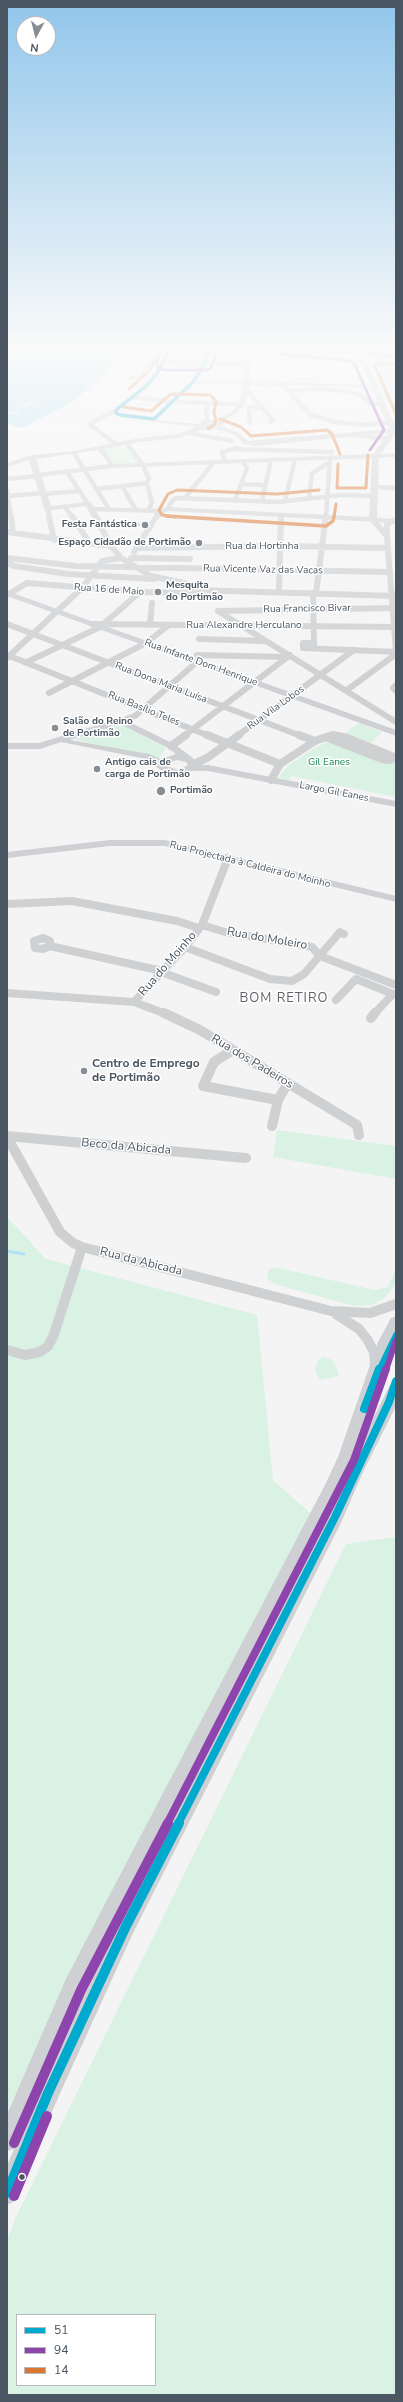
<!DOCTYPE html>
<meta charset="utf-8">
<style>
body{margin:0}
#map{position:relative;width:403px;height:2402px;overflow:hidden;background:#f4f4f4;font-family:"Nunito Sans",sans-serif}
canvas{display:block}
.frame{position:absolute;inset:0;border:8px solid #4a5661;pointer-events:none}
.legend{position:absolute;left:16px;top:2314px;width:140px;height:72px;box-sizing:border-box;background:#fff;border:1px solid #b7bbc0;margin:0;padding:5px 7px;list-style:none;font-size:12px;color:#4a5661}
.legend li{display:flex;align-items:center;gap:8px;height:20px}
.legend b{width:20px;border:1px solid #b7bbc0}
.north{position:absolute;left:16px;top:16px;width:40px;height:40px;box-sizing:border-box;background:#fff;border:1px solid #b7bbc0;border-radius:50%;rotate:187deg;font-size:11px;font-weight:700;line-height:16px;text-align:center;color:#4a5661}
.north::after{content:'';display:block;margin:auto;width:14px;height:18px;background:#868d94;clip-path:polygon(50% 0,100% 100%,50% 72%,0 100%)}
</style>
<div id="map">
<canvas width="403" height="2402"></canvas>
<div class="frame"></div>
<ul class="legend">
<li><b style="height:5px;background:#00a9ce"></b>51</li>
<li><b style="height:5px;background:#8e44ad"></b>94</li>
<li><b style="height:5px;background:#dc7633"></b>14</li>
</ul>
<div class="north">N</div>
</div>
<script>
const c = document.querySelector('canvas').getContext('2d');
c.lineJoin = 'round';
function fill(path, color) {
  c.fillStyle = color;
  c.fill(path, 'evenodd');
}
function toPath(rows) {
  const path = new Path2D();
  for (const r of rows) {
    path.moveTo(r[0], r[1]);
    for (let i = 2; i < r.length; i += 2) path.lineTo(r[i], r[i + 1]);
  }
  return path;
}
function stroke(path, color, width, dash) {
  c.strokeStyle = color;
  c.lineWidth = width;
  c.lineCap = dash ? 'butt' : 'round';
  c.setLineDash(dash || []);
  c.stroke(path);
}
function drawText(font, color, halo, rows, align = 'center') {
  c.font = font + ' "Nunito Sans",sans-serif';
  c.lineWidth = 3;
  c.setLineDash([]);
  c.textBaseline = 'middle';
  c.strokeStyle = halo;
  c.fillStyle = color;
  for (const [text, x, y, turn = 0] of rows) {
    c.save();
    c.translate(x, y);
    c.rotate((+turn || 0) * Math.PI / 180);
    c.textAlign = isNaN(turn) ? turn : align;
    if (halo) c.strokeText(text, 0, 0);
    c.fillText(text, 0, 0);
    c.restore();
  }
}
fill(toPath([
 [373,356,396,356,396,421,376,381,379,381,378,376,371,360,368,359],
 [115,447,128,447,140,464,113,465,104,449],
 [359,723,382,732,371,743,345,733],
 [115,725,124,726,166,748,159,758,76,740,77,738],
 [330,741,396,759,396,797,292,776,290,780,278,778,288,766,314,748],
 [277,1130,396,1146,396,1179,273,1157],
 [7,1217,46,1259,257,1315,273,1480,319,1521,90,1933,7,2112],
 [279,1268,374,1290,388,1287,396,1269,396,1282,386,1297,372,1305,354,1306,278,1285,267,1279,269,1269],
 [324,1357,332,1360,337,1368,339,1376,319,1380,315,1370,318,1360],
 [396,1537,396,2395,7,2395,7,2241,15,2219,346,1544],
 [17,2315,155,2315,155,2385,17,2385]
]), '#d9f2e3');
fill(toPath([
 [7,346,122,346,113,364,100,364,100,365,111,366,94,384,81,383,82,381,76,386,80,384,93,385,69,404,21,428,7,424,7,415,12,413,26,416,13,412,31,404,46,406,32,403,37,399,7,414]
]), '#aee2f0');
stroke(toPath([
 [7,1251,24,1254]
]), '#aee2f0', 3);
stroke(toPath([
 [152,362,248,364],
 [131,378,141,377,149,367,159,346],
 [282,384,310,415,336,422,365,425,390,422],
 [246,389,273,420,271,422],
 [287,391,314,389,347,391,360,395,371,404,382,404],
 [133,397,173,402,242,404],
 [116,410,116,413,120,415,154,419],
 [204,422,208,420,206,414,208,403],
 [250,423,249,407,261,407],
 [189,433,232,441],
 [355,435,389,439],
 [126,442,143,465,149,479,147,483,152,503,148,511],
 [116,444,89,424,116,410,146,386,164,362,171,346],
 [231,449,332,452],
 [74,453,109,509],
 [225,461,222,452,237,448],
 [67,472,88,504],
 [38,475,112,466],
 [7,479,38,476],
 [241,484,265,485],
 [122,486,136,510],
 [375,487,396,488],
 [97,489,147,483],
 [7,490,11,517],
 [43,494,80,491],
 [8,496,43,493],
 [185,498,214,462],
 [309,499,312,473,330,462],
 [235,500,247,468,242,461],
 [262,501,270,465,269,460],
 [285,501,295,459],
 [65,507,72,517],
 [48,509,50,517],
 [91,509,161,511],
 [167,509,174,499,178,498,277,502,343,495,374,496],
 [326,517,330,459,333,457]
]), '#ced0d2', 4.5);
stroke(toPath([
 [11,516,13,533],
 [49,516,54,540],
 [72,516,87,539],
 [373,520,387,536],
 [394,521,387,523,387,536,396,652],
 [99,523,111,546,121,558,151,576,188,584,196,590,396,596],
 [7,532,111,546],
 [136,548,280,546,388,548],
 [134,552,151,525],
 [7,558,76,566,389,572],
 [131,558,190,559],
 [7,563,14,566,68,574,154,579],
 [279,592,281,516],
 [313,593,314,643],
 [316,593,326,516],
 [9,594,27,583,140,592,199,593],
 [218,611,396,722],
 [218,611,396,608],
 [7,624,301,736],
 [92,624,396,627],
 [150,625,152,603],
 [199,639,265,641],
 [314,648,314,643,303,643,303,648,396,652],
 [7,655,209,736],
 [197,655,288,657],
 [7,658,82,588,102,561,121,558],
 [27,662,100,627,140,592],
 [396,685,393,688,396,691],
 [347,690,396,654],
 [49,693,146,643,169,625],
 [121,721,135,716,198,661],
 [184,736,290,655],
 [237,736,354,650],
 [330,736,337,736]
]), '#ced0d2', 6);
stroke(toPath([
 [207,735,280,764],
 [299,735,315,741],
 [333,735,347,738,394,757,390,760,382,759,326,737,333,735],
 [171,746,186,735],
 [196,763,207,758,239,735],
 [271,780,280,764,315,741,326,737],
 [7,904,72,901,177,921,199,928],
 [202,925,225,932,312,947,320,956,396,985],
 [43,938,50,941,50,946,43,949,35,948,34,941,43,938],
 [50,946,162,971],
 [185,947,270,979,292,981,304,974,340,932,344,934],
 [161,972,216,992],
 [7,993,134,1002,166,1014],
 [336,1000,356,979,393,994,374,1014],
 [134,1002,185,947,202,925,228,858]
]), '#ced0d2', 8);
stroke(toPath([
 [164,1013,200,1030,357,1125,359,1135],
 [371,1018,375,1013],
 [233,1050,214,1062,203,1086,278,1100],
 [272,1126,278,1100,288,1083],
 [7,1136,246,1158],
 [7,1137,60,1232,73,1243,82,1247,331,1311,370,1313,396,1304],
 [336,1314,359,1329,367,1339,374,1352,375,1367],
 [7,1350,25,1355,40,1352,48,1346,53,1337,82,1247]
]), '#ced0d2', 10);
fill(toPath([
 [207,346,213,346,208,363,197,380,244,381,247,346,253,346,250,381,371,385,357,357,347,354,277,346,396,354,396,358,361,355,370,369,396,428,396,432,381,454,396,453,396,457,379,458,377,518,396,519,396,523,168,511,164,513,151,527,99,525,96,525,86,506,45,511,29,460,7,467,7,463,32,455,74,451,139,438,178,434,195,427,149,421,191,381,202,363,207,346],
 [195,384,243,385,239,404,233,411,216,420,201,422,200,424,157,420,195,384],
 [250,385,364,387,372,389,389,429,248,441,239,433,221,426,224,424,223,421,237,413,245,404,250,385],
 [212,423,215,424,208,424,212,423],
 [216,429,235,435,244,444,255,446,389,433,373,454,114,464,104,449,139,442,179,438,201,430,216,429],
 [98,450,112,468,372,458,369,517,167,507,158,509,149,523,102,521,91,502,88,502,51,506,36,459,98,450],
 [7,591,396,730,396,736,7,596,7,591],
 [121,718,174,744,193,758,198,765,208,765,396,801,396,807,208,771,192,771,179,776,162,771,146,759,61,742,40,749,7,749,7,743,39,743,121,718],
 [120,724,168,748,176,754,161,759,149,754,70,740,120,724],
 [177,760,186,762,188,765,178,770,167,766,168,763,177,760],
 [110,840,165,840,396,896,396,902,165,846,110,846,7,858,7,852,110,840],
 [396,1316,396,1337,355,1454,390,1385,396,1383,396,1406,363,1472,341,1523,133,1933,57,2100,15,2201,7,2205,7,2165,14,2149,7,2151,7,2114,66,1979,109,1896,325,1485,338,1457,378,1342,391,1318,396,1316],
 [331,1507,329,1512,227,1708,331,1507],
 [107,1944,69,2025,82,1995,107,1944]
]), '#ced0d4');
stroke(toPath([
 [280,346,396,356],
 [116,410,116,413,120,415,154,419,193,382,205,363,210,346],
 [116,410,146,386,156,375,171,346]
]), '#00a9ce', 3);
stroke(toPath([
 [379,1370,396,1335]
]), '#00a9ce', 6);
stroke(toPath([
 [364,1409,379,1369],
 [178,1824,335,1517,389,1402,396,1381]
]), '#00a9ce', 8);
stroke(toPath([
 [7,2193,48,2093,126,1926,179,1823]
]), '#00a9ce', 10);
stroke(toPath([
 [162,346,156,363,159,368,164,370,208,370,212,366,218,348],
 [279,354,345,360,354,363,384,430,370,450]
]), '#8e44ad', 3);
stroke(toPath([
 [386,1370,396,1340]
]), '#8e44ad', 6);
stroke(toPath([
 [167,1824,354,1460,386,1369]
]), '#8e44ad', 8);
stroke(toPath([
 [14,2143,81,1990,168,1823],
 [14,2196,47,2116]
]), '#8e44ad', 10);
stroke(toPath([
 [396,364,374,364,396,414],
 [129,389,150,370,162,346],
 [124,407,151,411,171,394,210,395,216,401,214,413,216,420,214,425,208,429],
 [220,419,241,427,251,436,327,430,332,434,340,454],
 [338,464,337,488,366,488,368,455],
 [175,517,162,515,159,510,168,494,177,490,277,494,319,490],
 [334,517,336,504]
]), '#dc7633', 3);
stroke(toPath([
 [166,516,326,526,333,521,334,516]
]), '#dc7633', 3.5);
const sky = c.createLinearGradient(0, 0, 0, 682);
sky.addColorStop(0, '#91c6eb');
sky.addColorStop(0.51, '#fafafa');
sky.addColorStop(1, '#fafafa00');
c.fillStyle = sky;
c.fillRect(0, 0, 403, 682);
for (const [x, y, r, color] of [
 [145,525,4,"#868d94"],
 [199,543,4,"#868d94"],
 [158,592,4,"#868d94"],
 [55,728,4,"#868d94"],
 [97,769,4,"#868d94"],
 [161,791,5,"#868d94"],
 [84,1071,4,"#868d94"],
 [22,2177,3.5,"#4a5661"]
]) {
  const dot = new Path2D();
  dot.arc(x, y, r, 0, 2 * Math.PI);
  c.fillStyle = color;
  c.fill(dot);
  stroke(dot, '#fff', 1.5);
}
drawText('bold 10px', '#4a5661', '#fff', [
 ["Festa Fantástica",137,525,"right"],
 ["Espaço Cidadão de Portimão",191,543,"right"],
 ["Mesquita",166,586],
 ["do Portimão",166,598],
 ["Salão do Reino",63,722],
 ["de Portimão",63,734],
 ["Antigo cais de",105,763],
 ["carga de Portimão",105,775],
 ["Portimão",170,791]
], 'left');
drawText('10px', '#4a5661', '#fff', [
 ["Rua da Hortinha",262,547],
 ["Rua Vicente Vaz das Vacas",263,570,1],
 ["Rua 16 de Maio",109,590,4],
 ["Rua Francisco Bivar",307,609,-1],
 ["Rua Alexandre Herculano",244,626],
 ["Rua Infante Dom Henrique",201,663,20],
 ["Rua Dona Maria Luísa",161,683,21],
 ["Rua Vila Lobos",276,708,-36],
 ["Rua Basílio Teles",144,709,22],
 ["Largo Gil Eanes",334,792,11],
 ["Rua Projectada à Caldeira do Moinho",250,865,14]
]);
drawText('10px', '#17864f', '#fff', [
 ["Gil Eanes",329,763]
]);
drawText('12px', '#4a5661', '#fff', [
 ["Rua do Moleiro",267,939,10],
 ["Rua do Moinho",168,964,-49],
 ["Rua dos Padeiros",252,1062,31],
 ["Beco da Abicada",126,1147,5],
 ["Rua da Abicada",141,1262,14]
]);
drawText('bold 12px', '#4a5661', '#fff', [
 ["Centro de Emprego",92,1064],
 ["de Portimão",92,1078]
], 'left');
c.letterSpacing = '1px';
drawText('13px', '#5f6368', '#fff', [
 ["BOM RETIRO",284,999]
]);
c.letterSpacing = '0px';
</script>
